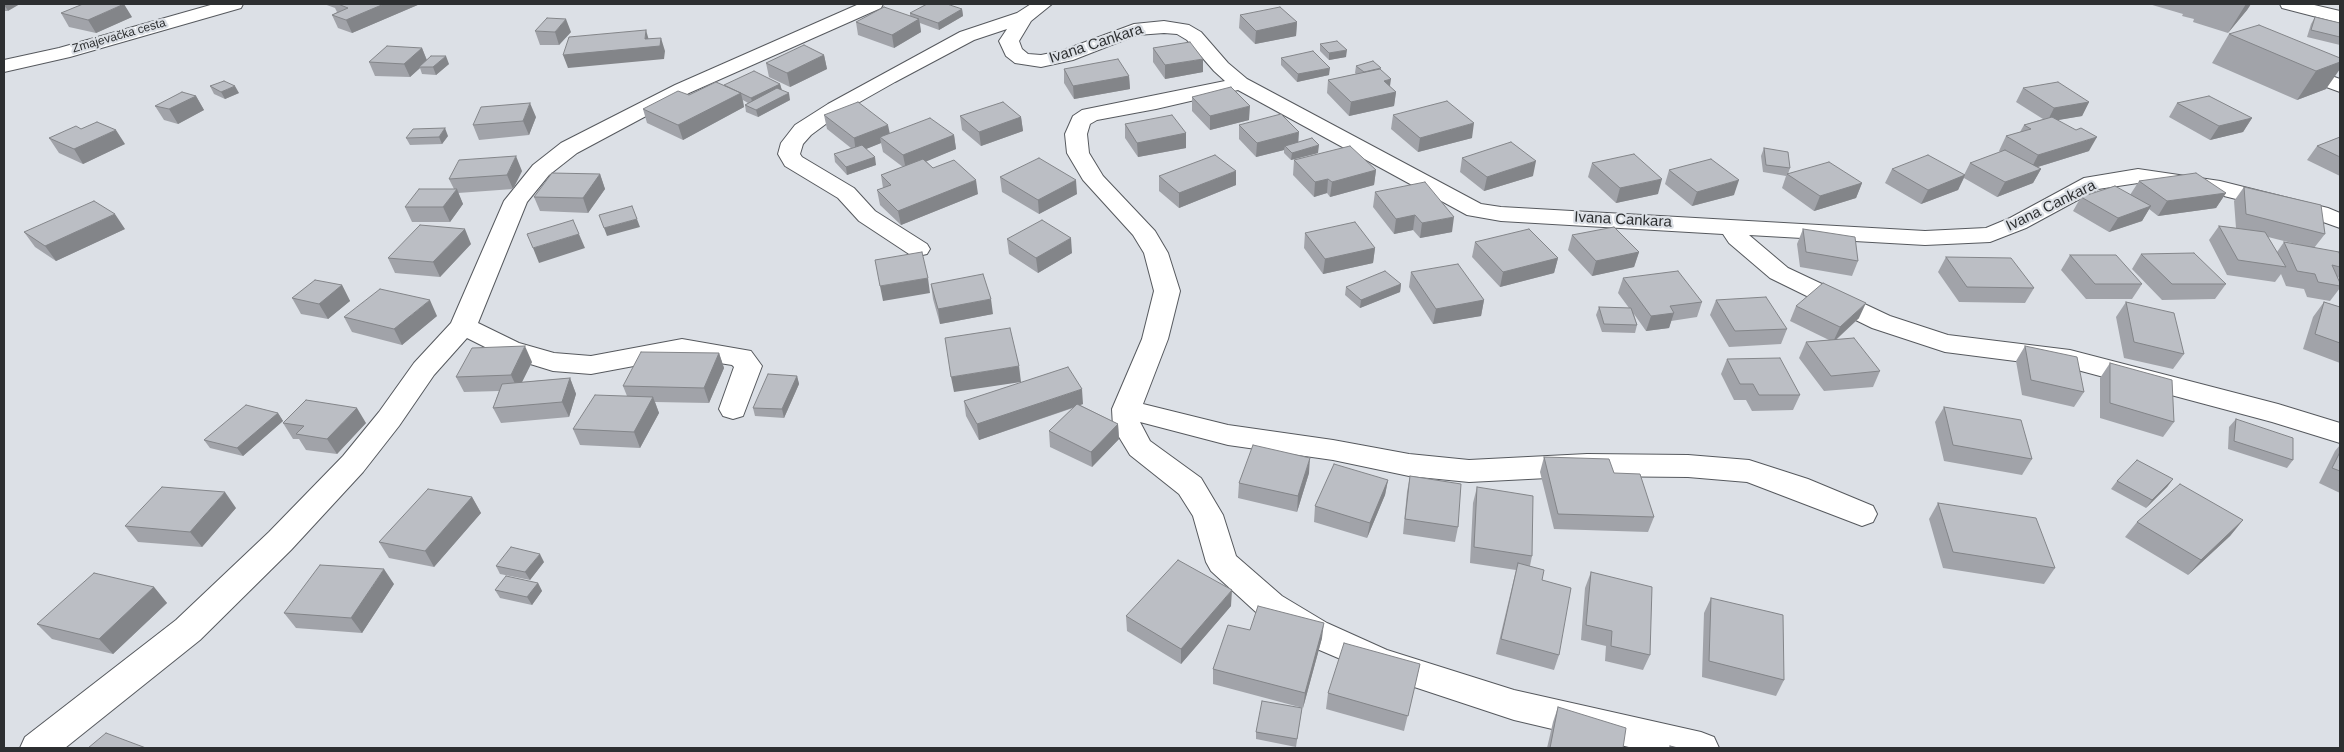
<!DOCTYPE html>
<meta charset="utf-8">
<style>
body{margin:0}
#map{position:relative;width:2344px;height:752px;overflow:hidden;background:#dce0e6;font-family:Helvetica,sans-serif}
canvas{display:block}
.frame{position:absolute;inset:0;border:5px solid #2d2f31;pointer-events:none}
</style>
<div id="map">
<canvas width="2344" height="752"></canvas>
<div class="frame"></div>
</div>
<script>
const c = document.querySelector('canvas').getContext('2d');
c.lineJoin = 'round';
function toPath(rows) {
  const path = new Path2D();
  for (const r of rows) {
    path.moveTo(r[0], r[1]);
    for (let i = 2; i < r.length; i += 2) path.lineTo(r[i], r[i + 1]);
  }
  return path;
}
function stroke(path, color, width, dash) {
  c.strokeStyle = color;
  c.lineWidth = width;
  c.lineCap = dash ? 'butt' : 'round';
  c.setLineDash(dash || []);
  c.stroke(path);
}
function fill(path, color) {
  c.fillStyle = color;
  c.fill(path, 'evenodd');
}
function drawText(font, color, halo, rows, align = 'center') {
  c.font = font + ' Helvetica,sans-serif';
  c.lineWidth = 4.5;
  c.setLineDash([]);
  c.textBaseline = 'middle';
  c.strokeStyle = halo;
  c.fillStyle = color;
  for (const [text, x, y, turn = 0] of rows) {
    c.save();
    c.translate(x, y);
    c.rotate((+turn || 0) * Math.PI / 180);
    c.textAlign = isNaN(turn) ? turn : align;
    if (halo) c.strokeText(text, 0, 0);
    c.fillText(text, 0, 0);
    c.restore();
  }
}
const minor = toPath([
 [214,4,243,4,241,8,70,57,4,72,4,60,59,48,214,4],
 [859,4,883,4,881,8,689,93,577,153,549,175,527,202,478,323,519,343,554,353,591,356,682,339,751,351,762,366,743,416,733,419,723,416,719,409,734,367,732,365,682,357,591,374,553,371,501,355,467,338,434,375,399,426,363,472,291,550,200,640,65,748,20,748,25,737,176,620,269,532,343,456,379,412,414,363,451,323,504,201,533,165,561,143,675,85,859,4],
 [1031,4,1052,4,1031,21,1019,41,1022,49,1028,54,1041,55,1061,51,1134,24,1164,21,1189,25,1201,32,1228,63,1247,79,1481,204,1501,207,1925,231,1986,228,2010,218,2084,178,2138,169,2220,181,2328,208,2340,213,2340,228,2312,218,2220,195,2138,183,2098,189,2026,228,1990,242,1925,245,1749,235,1788,268,1890,316,1948,335,2070,350,2278,404,2340,423,2340,443,2272,422,2070,368,1945,352,1872,328,1770,278,1729,243,1723,234,1501,221,1467,215,1238,90,1156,109,1097,120,1090,124,1087,134,1089,153,1103,176,1155,231,1168,253,1180,291,1168,339,1143,404,1228,425,1333,440,1409,454,1469,460,1587,454,1688,455,1749,460,1808,479,1873,506,1877,514,1873,522,1862,526,1747,482,1688,477,1587,476,1469,482,1409,476,1333,460,1228,445,1140,422,1150,441,1201,478,1223,515,1236,556,1282,596,1327,623,1387,650,1514,690,1701,732,1714,737,1719,748,1633,748,1514,720,1378,675,1303,643,1258,614,1211,571,1206,562,1193,516,1179,494,1130,455,1113,427,1112,409,1142,339,1154,291,1144,253,1133,235,1083,180,1067,153,1065,134,1073,116,1082,110,1225,81,1214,71,1187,40,1177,34,1164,33,1137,35,1073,60,1041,67,1015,63,1006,56,999,41,1007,29,974,40,895,82,842,112,811,135,803,144,800,154,802,157,854,188,875,211,927,244,930,249,927,254,918,256,909,254,859,221,838,198,785,166,778,154,781,143,795,125,828,104,960,32,1017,13,1031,4],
 [2295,63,2340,79,2340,92,2288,73,2285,69,2288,65,2295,63]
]);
const secondary = toPath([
 [2280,4,2310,4,2340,11,2340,23,2282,8,2280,4]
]);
stroke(minor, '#56595e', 2);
stroke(secondary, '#56595e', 2);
fill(minor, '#fff');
fill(secondary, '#fff');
fill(toPath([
 [4,4,8,11,4,11],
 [324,4,420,4,352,33,338,28,332,15,337,12,335,8],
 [2149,4,2251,4,2247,10,2228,33,2193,22,2194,19,2182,16,2183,14],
 [962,9,963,16,939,30,920,23,921,32,894,48,858,35,856,22,910,16,910,13],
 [61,13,132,17,96,33,69,27],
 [1240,15,1297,22,1296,36,1255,44,1239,28],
 [2315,17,2340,23,2340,45,2307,37,2311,24],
 [535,31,571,32,559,45,540,45],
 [2229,34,2340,58,2326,89,2297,100,2212,63],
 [1320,44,1346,57,1329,60,1320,51],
 [422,48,427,60,449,64,436,75,422,74,420,68,410,77,375,76,369,62],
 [1153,48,1203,72,1165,79,1153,62],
 [824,55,827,69,790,87,769,77,766,63],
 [1281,58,1329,75,1297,82,1281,65],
 [1356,66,1381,70,1390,87,1396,92,1394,106,1349,116,1327,93,1328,80,1356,74,1355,73],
 [1064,69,1129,76,1130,89,1074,99,1064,83],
 [780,84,782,90,790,100,758,117,746,112,745,105,748,103,743,100,744,107,683,140,647,123,643,109,724,86],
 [210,86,239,93,225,99,214,94],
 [2023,88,2089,102,2082,116,2057,120,2089,151,2038,167,2041,169,2033,183,1997,197,1964,178,1958,190,1921,204,1885,183,1892,169,1964,175,1970,163,2000,152,1999,151,2006,136,2020,132,2024,125,2043,119,2016,102],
 [196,96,204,110,178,124,164,120,155,106],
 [1192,97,1249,120,1210,130,1192,111],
 [2177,103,2252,118,2243,132,2210,140,2169,117],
 [824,115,890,134,954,135,956,149,926,161,933,168,978,194,901,225,880,205,877,190,883,188,881,175,903,167,883,152,881,143,866,149,876,165,847,175,835,162,834,154,851,148,827,129],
 [1393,115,1472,138,1418,152,1391,129],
 [960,116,1021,117,1023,131,981,146,962,130],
 [536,117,529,135,479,140,473,125],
 [1125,124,1186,133,1186,148,1138,157,1125,138],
 [1239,125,1299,142,1318,153,1291,160,1284,153,1284,150,1256,157,1239,139],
 [448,136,442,144,410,145,406,138],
 [2340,137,2340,176,2307,160,2317,146],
 [49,138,125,144,83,164,59,153],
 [1764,148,1790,168,1788,174,1862,183,1856,198,1814,211,1782,188,1786,176,1763,172,1761,156],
 [1462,158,1533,176,1484,191,1460,172],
 [1294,160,1376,170,1374,185,1330,197,1327,193,1314,197,1293,175],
 [1592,163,1658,194,1616,203,1588,177],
 [1669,170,1734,195,1692,206,1665,184],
 [522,171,513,189,458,193,463,204,450,222,412,222,405,207,454,189,449,179],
 [600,174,605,189,588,213,540,211,534,197],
 [1159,176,1236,185,1179,208,1159,191],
 [1000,177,1077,194,1039,214,1002,192],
 [2139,181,2226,193,2216,208,2158,216,2149,209,2142,221,2109,232,2073,211,2081,197,2130,195],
 [2244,187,2325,234,2314,248,2340,256,2340,276,2338,278,2340,283,2340,288,2330,301,2307,297,2304,289,2286,286,2281,274,2275,282,2227,275,2209,240,2219,226,2236,228,2234,201],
 [2268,237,2308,247,2284,242,2277,252],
 [1375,192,1452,232,1420,238,1413,230,1394,234,1373,207],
 [125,229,56,261,35,247,24,232],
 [1803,229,1858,261,1852,276,1800,267,1797,244],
 [1305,233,1375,248,1373,263,1323,274,1304,248],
 [1572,235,1639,252,1634,267,1592,276,1568,250],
 [1007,239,1072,253,1038,273,1009,254],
 [1475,242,1558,258,1554,273,1500,287,1472,257],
 [471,244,440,277,395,273,388,258],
 [2141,254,2226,284,2215,299,2162,300,2132,269],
 [2070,255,2142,284,2132,299,2086,299,2061,270],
 [1946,257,2034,288,2025,303,1959,302,1938,272],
 [1411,272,1484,300,1481,316,1433,324,1409,287],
 [1623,278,1702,302,1697,317,1671,321,1669,328,1646,331,1634,314,1637,325,1635,333,1602,332,1596,315,1599,307,1629,308,1618,293],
 [931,284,993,314,940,324,933,299],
 [1401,284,1400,292,1360,308,1345,295,1346,287],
 [342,285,350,301,328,319,301,314,292,298],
 [1716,300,1787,329,1781,344,1729,347,1710,315],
 [2126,302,2184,354,2173,369,2124,358,2116,317],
 [2324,302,2340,307,2340,363,2303,349,2313,317],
 [1796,306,1859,318,1836,340,1880,371,1873,387,1824,391,1799,358,1806,342,1829,340,1790,321],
 [437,316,402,345,352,332,344,317],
 [2025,346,2084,392,2074,407,2022,395,2016,361],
 [719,353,724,368,709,403,655,402,659,413,640,448,580,445,573,429,627,396,623,386],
 [1727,359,1800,395,1793,410,1752,411,1746,400,1734,400,1721,374],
 [532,362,522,382,570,378,576,394,569,417,501,423,493,408,499,391,464,392,456,377],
 [2110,363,2174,422,2163,437,2100,418,2100,378],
 [797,376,799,384,784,418,755,416,753,408],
 [964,401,1083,404,1080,405,1118,424,1119,439,1092,467,1050,447,1049,431,1073,408,979,440,966,416],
 [1944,407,2032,459,2022,475,1944,461,1935,422],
 [278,413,283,421,243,456,210,448,204,440],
 [2236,419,2293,460,2287,468,2228,449,2229,427],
 [283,423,366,423,337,454,306,450,299,439,293,439],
 [2340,445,2340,493,2319,483,2335,451],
 [1544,457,1614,473,1654,517,1648,532,1554,529,1540,472],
 [1309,473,1297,512,1238,498,1239,483],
 [1410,476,1458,527,1455,542,1403,534,1407,492],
 [2173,479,2167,487,2146,508,2111,489,2117,481],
 [1388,480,1385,495,1367,538,1314,522,1315,506],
 [1477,487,1532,556,1530,566,1542,580,1559,655,1554,670,1496,654,1516,570,1470,563,1473,503],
 [472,497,481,513,434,567,389,558,379,542],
 [1938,503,2055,568,2044,584,1943,568,1929,519],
 [236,508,202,547,138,542,125,526],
 [2243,520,2230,536,2188,575,2125,537,2137,522],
 [544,562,530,580,500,574,496,566],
 [1591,572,1650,655,1643,670,1605,661,1606,646,1581,640,1585,588],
 [538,583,542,591,532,605,500,598,495,590],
 [394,584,362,633,296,628,284,613],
 [154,587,167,603,113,654,52,639,37,624],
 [1711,598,1784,680,1776,696,1702,677,1704,613],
 [1231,606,1181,664,1127,631,1126,616],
 [1250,630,1322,638,1303,708,1213,684,1213,669],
 [1420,664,1404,731,1326,709,1328,693],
 [1558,707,1623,748,1547,748,1553,722],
 [1302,708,1296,747,1256,739,1256,732]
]), '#a1a3a9');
fill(toPath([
 [4,4,20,4,8,11,4,5],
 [124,4,132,17,96,33,88,20],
 [384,4,420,4,352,33,346,20],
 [2246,4,2251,4,2247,10,2228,33],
 [962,9,963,16,939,30,938,23],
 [566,19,571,32,559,45,555,32],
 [919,19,921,32,894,48,892,35],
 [1297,22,1296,36,1255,44,1256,31],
 [646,30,650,44,661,38,665,51,664,59,568,68,563,55,645,39],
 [422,48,427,61,419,67,420,68,410,77,404,64],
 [1347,50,1346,57,1329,60,1329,53],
 [824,55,827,69,790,87,787,73],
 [446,56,449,64,436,75,433,67],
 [1203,59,1203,72,1165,79,1165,65],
 [2340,62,2340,69,2326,89,2297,100,2316,71],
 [1330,68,1329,75,1297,82,1298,74],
 [1129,76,1130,89,1074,99,1073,86],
 [1391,79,1389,93,1384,81],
 [780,84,782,91,753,105,751,98],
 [235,86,239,93,225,99,221,92],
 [1396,92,1394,106,1349,116,1351,102],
 [741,93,744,107,683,140,678,125],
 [789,93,790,100,758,117,756,110],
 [196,96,204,110,178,124,169,109],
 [2089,102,2082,116,2047,122,2054,108],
 [530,103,536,117,529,135,523,121],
 [1250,106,1249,120,1210,130,1210,116],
 [1021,117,1023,131,981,146,979,132],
 [2252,118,2243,132,2210,140,2219,126],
 [1474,123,1472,138,1418,152,1420,138],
 [888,125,891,139,880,137,881,143,856,153,854,138],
 [445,128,448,136,442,144,439,137],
 [116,130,125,144,83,164,74,149],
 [1299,132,1298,147,1285,146,1284,150,1256,157,1257,143],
 [1186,133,1186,148,1138,157,1137,143],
 [954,135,956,149,906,170,903,155],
 [2097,137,2089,151,2031,169,2038,155],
 [1319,145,1318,153,1291,160,1292,153],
 [516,156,522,171,513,189,507,175],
 [875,157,876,165,847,175,846,167],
 [1536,161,1533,176,1484,191,1487,177],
 [2041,169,2033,183,1997,197,2005,182],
 [1376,170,1374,185,1330,197,1332,182],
 [1236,171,1236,185,1179,208,1179,193],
 [600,174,605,189,588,213,583,198],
 [1965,175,1958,190,1921,204,1928,190],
 [1328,179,1327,193,1314,197,1315,182],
 [1662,179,1658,194,1616,203,1620,188],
 [976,180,978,194,901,225,898,211],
 [1076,180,1077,194,1039,214,1038,200],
 [1739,180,1734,195,1692,206,1697,192],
 [1862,183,1856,198,1814,211,1820,196],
 [457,189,463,204,450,222,443,207],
 [2226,193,2216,208,2158,216,2167,201],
 [2151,206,2142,221,2109,232,2118,218],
 [115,214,125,229,56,261,45,246],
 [1415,215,1413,230,1394,234,1396,219],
 [1454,217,1452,232,1420,238,1422,223],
 [637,219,640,227,607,236,604,228],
 [465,229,471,244,440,277,433,262],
 [579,234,585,248,539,263,533,248],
 [1071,238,1072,253,1038,273,1036,258],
 [1375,248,1373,263,1323,274,1325,259],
 [1639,252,1634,267,1592,276,1596,261],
 [1558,258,1554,273,1500,287,1503,272],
 [928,278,930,293,883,301,880,286],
 [1401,284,1400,292,1360,308,1361,300],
 [342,285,350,301,328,319,319,304],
 [991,299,993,314,940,324,938,309],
 [430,300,437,316,402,345,394,329],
 [1484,300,1481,316,1433,324,1436,309],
 [1866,303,1859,318,1833,342,1840,327],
 [1674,313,1669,328,1646,331,1651,316],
 [525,346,532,362,518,390,511,375],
 [719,353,724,368,709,403,704,388],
 [1019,366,1021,382,954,392,951,377],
 [797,376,799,384,784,418,782,409],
 [570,378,576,394,569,417,562,402],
 [1082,389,1083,404,979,440,977,424],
 [653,397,659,413,640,448,634,432],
 [357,408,366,423,337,454,327,439],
 [278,413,283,421,243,456,237,448],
 [1118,424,1119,439,1092,467,1091,452],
 [1310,458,1309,473,1297,512,1298,496],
 [2173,479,2167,487,2146,508,2152,500],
 [1388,480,1385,495,1367,538,1370,523],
 [225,492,236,508,202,547,190,532],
 [472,497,481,513,434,567,425,551],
 [2243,520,2230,536,2188,575,2201,560],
 [540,554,544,562,530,580,525,572],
 [384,569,394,584,362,633,351,618],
 [538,583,542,591,532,605,527,597],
 [154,587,167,603,113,654,99,639],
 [1232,590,1231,606,1181,664,1181,649],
 [1324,623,1322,638,1303,708,1305,693]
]), '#838589');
const building = toPath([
 [83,4,124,4,88,20,61,13,83,4],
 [338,4,384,4,346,20,332,15,348,8,338,4],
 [927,4,947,4,962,9,938,23,910,13,927,4],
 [884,7,919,19,892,35,856,22,884,7],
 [1280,7,1297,22,1256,31,1240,15,1280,7],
 [2315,17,2340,23,2340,37,2311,30,2315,17],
 [547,18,566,19,555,32,535,31,547,18],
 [2259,25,2340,58,2340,62,2316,71,2229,34,2259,25],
 [646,30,645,39,661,38,660,46,563,55,569,37,646,30],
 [1337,41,1347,50,1329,53,1320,44,1337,41],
 [1190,42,1203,59,1165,65,1153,48,1190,42],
 [804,45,824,55,787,73,766,63,804,45],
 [387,46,422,48,404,64,369,62,387,46],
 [1313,51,1330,68,1298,74,1281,58,1313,51],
 [431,56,446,56,433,67,419,67,431,56],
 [1118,59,1129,76,1073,86,1064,69,1118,59],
 [1373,61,1381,68,1364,72,1356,66,1373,61],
 [1380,69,1391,79,1384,81,1396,92,1351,102,1328,80,1380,69],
 [754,71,780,84,751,98,724,85,754,71],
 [224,81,235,86,221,92,210,86,224,81],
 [716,82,741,93,678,125,643,109,678,91,689,95,716,82],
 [2058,82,2089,102,2054,108,2023,88,2058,82],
 [1231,87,1250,106,1210,116,1192,97,1231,87],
 [777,88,789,93,756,110,745,105,777,88],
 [182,92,196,96,169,109,155,106,182,92],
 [2209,96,2252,118,2219,126,2177,103,2209,96],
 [1447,101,1474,123,1420,138,1393,115,1447,101],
 [858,102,888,125,854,138,824,115,858,102],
 [1003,102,1021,117,979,132,960,116,1003,102],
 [530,103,523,121,473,125,481,107,530,103],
 [1281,114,1299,132,1257,143,1239,125,1281,114],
 [1172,115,1186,133,1137,143,1125,124,1172,115],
 [2052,117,2076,130,2081,128,2097,137,2038,155,2006,136,2031,129,2024,125,2052,117],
 [930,118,954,135,903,155,880,137,930,118],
 [97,122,116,130,74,149,49,138,76,126,81,129,97,122],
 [445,128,439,137,406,138,413,129,445,128],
 [2340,137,2340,157,2317,146,2340,137],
 [1312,138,1319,145,1292,153,1285,146,1312,138],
 [1511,142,1536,161,1487,177,1462,158,1511,142],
 [862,145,875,157,846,167,834,154,862,145],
 [1350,146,1376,170,1332,182,1328,179,1315,182,1294,160,1350,146],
 [1764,148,1788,152,1790,168,1766,165,1764,148],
 [2005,150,2041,169,2005,182,1970,163,2005,150],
 [1634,154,1662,179,1620,188,1592,163,1634,154],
 [1215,155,1236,171,1179,193,1159,176,1215,155],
 [1928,155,1965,175,1928,190,1892,169,1928,155],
 [516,156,507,175,449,179,459,160,516,156],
 [1039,158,1076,180,1038,200,1000,177,1039,158],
 [923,159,933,168,954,160,976,180,898,211,877,190,891,185,881,175,923,159],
 [1711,159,1739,180,1697,192,1669,170,1711,159],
 [1829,162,1862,183,1820,196,1787,174,1829,162],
 [552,173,600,174,583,198,534,197,552,173],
 [2196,173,2226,193,2167,201,2139,181,2196,173],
 [1425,182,1454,217,1422,223,1415,215,1396,219,1375,192,1425,182],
 [2115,186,2151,206,2118,218,2081,197,2115,186],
 [2244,187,2321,205,2325,234,2246,214,2244,187],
 [419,189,457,189,443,207,405,207,419,189],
 [94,201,115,214,45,246,24,232,94,201],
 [632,206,637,219,604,228,599,215,632,206],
 [573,220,579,234,533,248,527,234,573,220],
 [1042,220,1071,238,1036,258,1007,239,1042,220],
 [1355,222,1375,248,1325,259,1305,233,1355,222],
 [420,225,465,229,433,262,388,258,420,225],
 [2219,226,2265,232,2286,267,2238,260,2219,226],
 [1614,227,1639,252,1596,261,1572,235,1614,227],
 [1529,229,1558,258,1503,272,1475,242,1529,229],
 [1803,229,1855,237,1858,261,1806,252,1803,229],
 [2284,242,2339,252,2340,256,2340,267,2332,265,2340,283,2340,286,2318,282,2315,274,2297,271,2284,242],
 [922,252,928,278,880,286,875,260,922,252],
 [2194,253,2226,284,2172,284,2141,254,2194,253],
 [2070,255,2116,255,2142,284,2095,284,2070,255],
 [1946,257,2011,258,2034,288,1967,287,1946,257],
 [1458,264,1484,300,1436,309,1411,272,1458,264],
 [1385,271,1401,284,1361,300,1346,287,1385,271],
 [1678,271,1702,302,1670,306,1674,313,1651,316,1623,278,1678,271],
 [983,274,991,299,938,309,931,284,983,274],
 [315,280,342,285,319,304,292,298,315,280],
 [1823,283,1866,303,1840,327,1796,306,1823,283],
 [380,289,430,300,394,329,344,317,380,289],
 [1766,297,1787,329,1735,331,1716,300,1766,297],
 [2126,302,2174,313,2184,354,2134,342,2126,302],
 [2324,302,2340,307,2340,343,2315,334,2324,302],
 [1599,307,1631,308,1637,325,1604,324,1599,307],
 [1010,328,1019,366,951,377,945,338,1010,328],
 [1854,338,1880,371,1831,376,1806,342,1854,338],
 [525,346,511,375,456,377,472,348,525,346],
 [2025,346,2077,357,2084,392,2031,380,2025,346],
 [641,352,719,353,704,388,623,386,641,352],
 [1780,358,1800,395,1759,395,1753,384,1740,384,1727,359,1780,358],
 [2110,363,2172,380,2174,422,2110,403,2110,363],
 [1068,367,1082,389,977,424,964,401,1068,367],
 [768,374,797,376,782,409,753,408,768,374],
 [570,378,562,402,493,408,502,384,570,378],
 [595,395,653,397,634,432,573,429,595,395],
 [306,400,357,408,327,439,296,434,304,426,283,423,306,400],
 [1077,404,1118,424,1091,452,1049,431,1077,404],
 [246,405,278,413,237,448,204,440,246,405],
 [1944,407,2021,420,2032,459,1953,445,1944,407],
 [2236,419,2293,438,2293,460,2234,441,2236,419],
 [1253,445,1310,458,1298,496,1239,483,1253,445],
 [2340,452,2340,471,2332,468,2340,452],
 [1544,457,1609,459,1614,473,1640,474,1654,517,1558,514,1544,457],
 [2137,460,2173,479,2152,500,2117,481,2137,460],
 [1334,464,1388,480,1370,523,1315,506,1334,464],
 [1410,476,1461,484,1458,527,1405,519,1410,476],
 [2180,484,2243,520,2201,560,2137,522,2180,484],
 [162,487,225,492,190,532,125,526,162,487],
 [1477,487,1533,496,1532,556,1474,547,1477,487],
 [428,489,472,497,425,551,379,542,428,489],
 [1938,503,2036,518,2055,568,1953,552,1938,503],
 [511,547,540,554,525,572,496,566,511,547],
 [1178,560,1232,590,1181,649,1126,616,1178,560],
 [1518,563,1544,570,1542,580,1571,588,1559,655,1501,639,1518,563],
 [320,565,384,569,351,618,284,613,320,565],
 [1591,572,1652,587,1650,655,1611,646,1612,631,1586,625,1591,572],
 [94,573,154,587,99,639,37,624,94,573],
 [506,576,538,583,527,597,495,590,506,576],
 [1711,598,1783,615,1784,680,1709,661,1711,598],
 [1258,606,1324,623,1305,693,1213,669,1228,625,1250,630,1258,606],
 [1344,643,1420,664,1408,716,1328,693,1344,643],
 [1262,701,1302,708,1297,739,1256,732,1262,701],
 [1558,707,1626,728,1623,748,1550,748,1558,707],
 [106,733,146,748,88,748,106,733],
 [1670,746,1678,748,1670,748,1670,746]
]);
fill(building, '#bbbec4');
stroke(building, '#838589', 1);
drawText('12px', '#2d2f31', '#dce0e6', [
 ["Zmajevačka cesta",119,36,-16]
]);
drawText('15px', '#2d2f31', '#dce0e6', [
 ["Ivana Cankara",1096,44,-18],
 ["Ivana Cankara",2051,206,-26],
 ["Ivana Cankara",1623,220,3]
]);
</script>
